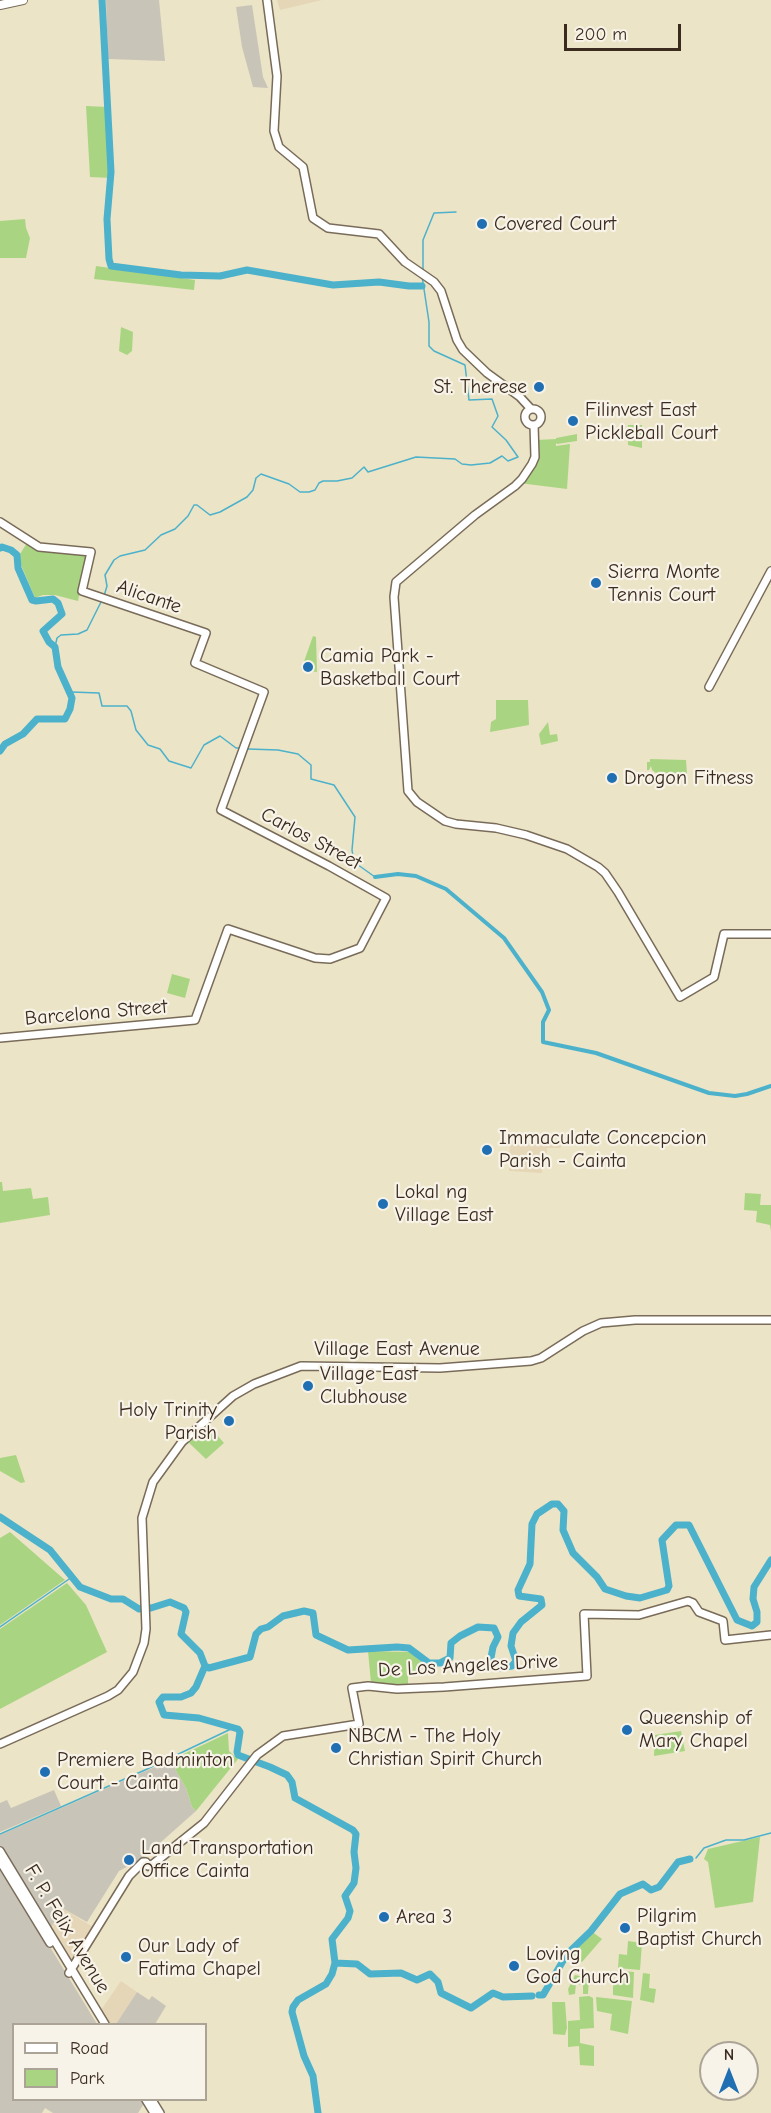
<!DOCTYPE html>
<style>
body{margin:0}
#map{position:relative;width:771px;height:2113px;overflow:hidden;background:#ece4c6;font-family:"Comic Neue",sans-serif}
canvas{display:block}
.legend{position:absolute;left:12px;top:2023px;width:195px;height:78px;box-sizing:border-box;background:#f7f3e8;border:2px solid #aca397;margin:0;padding:8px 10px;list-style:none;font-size:18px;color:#3b2a1e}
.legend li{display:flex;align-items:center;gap:12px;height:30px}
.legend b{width:30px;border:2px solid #aca397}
.north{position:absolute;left:699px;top:2041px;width:60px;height:60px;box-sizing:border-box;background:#f7f3e8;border:2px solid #aca397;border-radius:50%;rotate:0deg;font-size:16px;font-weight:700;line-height:24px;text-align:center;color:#3b2a1e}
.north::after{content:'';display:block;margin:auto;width:21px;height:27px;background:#1f6fb2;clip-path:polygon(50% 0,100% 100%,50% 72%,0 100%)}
.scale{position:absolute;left:564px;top:24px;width:117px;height:27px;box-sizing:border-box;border:3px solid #3b2a1e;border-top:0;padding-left:8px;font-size:18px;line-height:21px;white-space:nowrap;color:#3b2a1e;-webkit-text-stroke:4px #f7f3e8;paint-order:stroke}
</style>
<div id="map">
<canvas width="771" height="2113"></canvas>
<ul class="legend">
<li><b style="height:8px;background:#fff"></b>Road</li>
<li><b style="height:16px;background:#a9d582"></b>Park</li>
</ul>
<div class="north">N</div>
<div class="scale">200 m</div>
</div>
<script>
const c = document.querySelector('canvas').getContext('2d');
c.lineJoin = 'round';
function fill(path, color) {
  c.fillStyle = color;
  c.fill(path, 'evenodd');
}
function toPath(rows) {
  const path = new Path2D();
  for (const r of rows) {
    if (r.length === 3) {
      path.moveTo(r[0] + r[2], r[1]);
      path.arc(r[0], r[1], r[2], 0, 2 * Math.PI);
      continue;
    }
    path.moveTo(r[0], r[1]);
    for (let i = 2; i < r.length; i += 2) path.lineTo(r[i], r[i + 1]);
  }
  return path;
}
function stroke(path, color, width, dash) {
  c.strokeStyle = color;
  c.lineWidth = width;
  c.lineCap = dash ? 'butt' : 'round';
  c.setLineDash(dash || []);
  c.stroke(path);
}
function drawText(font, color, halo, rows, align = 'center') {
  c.font = font + ' "Comic Neue",sans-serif';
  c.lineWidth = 4.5;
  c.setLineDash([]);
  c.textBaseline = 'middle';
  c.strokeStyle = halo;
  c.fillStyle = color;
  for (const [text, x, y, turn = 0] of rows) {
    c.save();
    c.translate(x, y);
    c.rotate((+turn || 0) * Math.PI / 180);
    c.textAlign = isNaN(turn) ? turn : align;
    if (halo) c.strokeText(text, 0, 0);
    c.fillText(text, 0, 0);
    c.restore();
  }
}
fill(toPath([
 [277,0,322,0,280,10],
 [510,1141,560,1142,561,1148,547,1148,547,1153,543,1154,542,1173,509,1171],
 [62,1908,93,1927,71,1963,50,1929],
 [121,1981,137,1992,116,2024,110,2024,101,2010]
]), '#e5d6b7');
fill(toPath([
 [106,0,159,0,165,61,108,59],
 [252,5,263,77,268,88,253,87,242,47,236,7],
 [173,1759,177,1767,175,1769,186,1788,192,1807,196,1811,142,1859,119,1871,87,1922,62,1908,50,1929,0,1846,0,1835],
 [54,1790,61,1806,0,1832,0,1803,7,1800,11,1808],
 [0,1865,97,2024,14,2024,14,2100,143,2100,145,2102,138,2113,53,2113,45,2108,42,2113,0,2113],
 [137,1992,149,2000,152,1996,166,2006,155,2024,116,2024]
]), '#c9c4b8');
fill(toPath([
 [86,106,108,107,112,178,90,177],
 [25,219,26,228,30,238,26,258,0,258,0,221],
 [96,266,195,280,194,290,94,279],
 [121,327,133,332,132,351,127,355,119,351],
 [628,425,642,425,642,448,628,445],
 [577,434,577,441,557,444,556,443,556,446,570,444,567,489,519,483,529,473,536,440,556,439,556,438],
 [27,543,88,554,78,601,55,595,43,595,35,598,21,565,20,554],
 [313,636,316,637,317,672,301,670],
 [496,700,528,700,529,725,490,732,491,722,496,719],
 [548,722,550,735,557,734,558,741,541,745,539,734],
 [650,759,686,760,687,774,656,773,652,770,651,766,649,770,647,770,647,762,650,762],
 [172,974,190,979,185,998,167,993],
 [0,1182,2,1182,3,1191,31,1188,33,1199,48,1197,50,1215,0,1223],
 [745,1193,761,1194,760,1205,771,1205,771,1231,770,1225,756,1222,757,1211,744,1210],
 [207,1424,224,1443,206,1459,187,1441],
 [16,1455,25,1482,21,1483,0,1471,0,1458],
 [10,1532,65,1580,0,1625,0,1538],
 [67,1583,86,1605,107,1652,0,1709,0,1629],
 [368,1651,410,1652,423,1663,415,1672,408,1672,408,1685,396,1686,371,1683],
 [681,1731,685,1751,654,1756,655,1735],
 [228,1733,229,1751,238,1759,196,1811,192,1807,186,1788,175,1769,177,1767,173,1759],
 [760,1837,753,1902,715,1908,708,1862,704,1859,708,1849],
 [591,1931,602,1939,582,1962,570,1952],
 [628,1941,642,1943,640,1970,618,1968,619,1954,627,1955],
 [621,1971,634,1972,633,1998,613,1995,613,1983,619,1984],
 [643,1973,650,1974,649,1988,656,1989,654,2003,640,2000],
 [575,1975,589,1978,588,1994,583,1994,583,1985,576,1984,575,1994,569,1995,568,1989],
 [589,1996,593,1998,594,2028,580,2029,580,2043,594,2046,594,2066,580,2065,579,2046,568,2047,568,2021,580,2020,579,1997],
 [596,1997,632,2001,628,2034,610,2030,612,2014,597,2011],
 [552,2002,565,2002,567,2028,565,2035,553,2034]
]), '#a9d582');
stroke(toPath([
 [423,272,423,240,434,213,456,212],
 [104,596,107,586,105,575,114,560,120,556,145,550,161,535,175,529,188,516,194,505,197,505,210,515,220,512,247,497,253,490,256,478,261,474,289,484,300,492,309,492,315,490,319,483,323,481,337,481,352,478,364,467,368,472,416,457,455,459,462,464,471,465,490,463,502,456,508,461,518,457,506,440,492,427,498,416,492,399,469,400,465,365,434,351,429,346,429,322,422,276],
 [55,647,57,638,61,635,78,634,87,630,102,600],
 [71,692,99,693,102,706,127,706,131,711,136,730,148,745,160,749,169,761,191,768,204,745,220,736,236,748,240,748],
 [248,749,278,750,298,754,311,765,311,779,334,785,355,817,352,850,354,862,375,877],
 [0,1627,72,1577],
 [0,1834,145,1770,233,1728],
 [696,1858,704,1848,726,1840,744,1840,771,1833]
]), '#4cb1cb', 1.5);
stroke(toPath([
 [375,877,398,874,416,876,446,889,504,938,542,992,549,1010,543,1022,543,1042,596,1053,709,1093,735,1096,747,1094,771,1086]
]), '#4cb1cb', 4);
stroke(toPath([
 [102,0,111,172,107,219,109,259,111,266,181,275,220,276,247,270,333,285,379,282,409,286,422,286],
 [0,548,2,547,11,550,17,555,18,568,32,600,36,601,53,599,58,603,62,614,43,631,49,642,55,647,58,667,72,698,70,709,65,719,37,719,23,734,5,744,0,751],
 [0,1517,50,1550,80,1587,111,1599,123,1599,139,1609,151,1608,170,1602,184,1608,186,1612,181,1634,200,1653,205,1666],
 [205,1666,209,1668,250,1657,256,1634,261,1629,268,1627,283,1616,304,1611,313,1613,316,1635,348,1650,397,1647,409,1648,429,1663,440,1663,450,1658,451,1643,460,1636,478,1627,494,1628,498,1637,493,1647,490,1663,493,1667,498,1668,512,1666,516,1661,511,1646,513,1633,521,1622,542,1605,541,1599,519,1596,518,1590,530,1564,532,1524,537,1514,552,1504,558,1504,564,1511,563,1530,573,1553,597,1577,605,1589,626,1596,640,1598,667,1590,669,1586,662,1540,676,1525,689,1525,737,1620,752,1626,757,1622,757,1612,753,1599,754,1587,771,1560],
 [205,1666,196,1687,191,1693,181,1697,163,1697,159,1702,164,1715,199,1718,238,1729,240,1732,237,1752,238,1755,270,1767,287,1775,292,1782,295,1798,353,1830,356,1834,354,1852,356,1868,354,1883,345,1896,350,1911,348,1918,332,1939,335,1963,332,1974,326,1984,298,2000,293,2007,292,2012,304,2056,313,2076,318,2113],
 [335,1963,357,1964,370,1974,401,1973,417,1980,430,1974,438,1982,441,1993,471,2008,493,1993,503,1997,532,1996],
 [539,1995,543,1995,567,1954,591,1931,620,1894,643,1884,651,1890,659,1887,678,1862,690,1859]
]), '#4cb1cb', 7);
const secondary = toPath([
 [267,0,277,76,274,131,279,147,303,167,313,218,328,228,379,234,405,262,434,282,441,291,457,340,463,350,487,373,520,397,531,409],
 [533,417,8],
 [534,425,535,457,532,464,522,479,515,486,475,515,396,582,394,597,408,791,417,802,445,821,456,824,496,828,526,835,567,849,598,867,605,873,618,892,680,997,714,977,724,934,771,934],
 [0,522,39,547,91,552,82,591,206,633,195,663,264,692,221,810,329,866,386,898,360,948,330,959,315,958,228,929,195,1020,0,1038],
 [709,687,771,571],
 [0,1744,108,1696,118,1690,133,1672,144,1643,146,1629,142,1518,153,1482,182,1442,233,1396,254,1384,301,1366,440,1368,531,1361,541,1358,583,1331,601,1323,635,1320,771,1320],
 [0,1851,105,2024],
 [0,1861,50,1943],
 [69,1973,129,1876,143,1862,146,1862,148,1866,153,1864,204,1823,257,1755,283,1736,359,1724,352,1688,368,1686,397,1689,444,1687,587,1676,584,1614,639,1615,688,1601,693,1603,699,1612,723,1621,725,1640,771,1635],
 [146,2100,154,2113],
 [152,2100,160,2113]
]);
const primary = toPath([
 [0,5,23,0]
]);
stroke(secondary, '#796b59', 10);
stroke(primary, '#796b59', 10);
stroke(secondary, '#fff', 7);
stroke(primary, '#fff', 8);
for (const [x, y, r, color] of [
 [482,224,6,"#1f6fb2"],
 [539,387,6,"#1f6fb2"],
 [573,421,6,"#1f6fb2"],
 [596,583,6,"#1f6fb2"],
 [308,667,6,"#1f6fb2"],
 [612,778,6,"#1f6fb2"],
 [487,1150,6,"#1f6fb2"],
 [383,1204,6,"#1f6fb2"],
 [308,1386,6,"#1f6fb2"],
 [229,1421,6,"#1f6fb2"],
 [627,1730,6,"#1f6fb2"],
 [336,1748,6,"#1f6fb2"],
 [45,1772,6,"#1f6fb2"],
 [129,1860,6,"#1f6fb2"],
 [384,1917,6,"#1f6fb2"],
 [625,1928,6,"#1f6fb2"],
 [126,1957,6,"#1f6fb2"],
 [514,1966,6,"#1f6fb2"]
]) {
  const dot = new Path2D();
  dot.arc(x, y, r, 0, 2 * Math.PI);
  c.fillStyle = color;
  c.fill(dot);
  stroke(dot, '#f7f3e8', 2);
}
drawText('20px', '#3b2a1e', '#f7f3e8', [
 ["Covered Court",494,224],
 ["St. Therese",527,387,"right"],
 ["Filinvest East",585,410],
 ["Pickleball Court",585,433],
 ["Sierra Monte",608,572],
 ["Tennis Court",608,595],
 ["Camia Park -",320,656],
 ["Basketball Court",320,679],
 ["Drogon Fitness",624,778],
 ["Immaculate Concepcion",499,1138],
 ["Parish - Cainta",499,1161],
 ["Lokal ng",395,1192],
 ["Village East",395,1215],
 ["Village East",320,1374],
 ["Clubhouse",320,1397],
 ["Holy Trinity",217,1410,"right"],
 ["Parish",217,1433,"right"],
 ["Queenship of",639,1718],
 ["Mary Chapel",639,1741],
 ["NBCM - The Holy",348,1736],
 ["Christian Spirit Church",348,1759],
 ["Premiere Badminton",57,1760],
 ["Court - Cainta",57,1783],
 ["Land Transportation",141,1848],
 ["Office Cainta",141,1871],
 ["Pilgrim",637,1916],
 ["Baptist Church",637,1939],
 ["Area 3",396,1917],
 ["Our Lady of",138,1946],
 ["Fatima Chapel",138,1969],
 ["Loving",526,1954],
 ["God Church",526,1977]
], 'left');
drawText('20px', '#3b2a1e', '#f7f3e8', [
 ["Alicante",149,597,19],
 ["Carlos Street",311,839,28],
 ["Barcelona Street",96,1013,-5],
 ["Village East Avenue",397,1349],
 ["De Los Angeles Drive",468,1666,-3],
 ["F. P. Felix Avenue",67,1929,59]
]);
</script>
